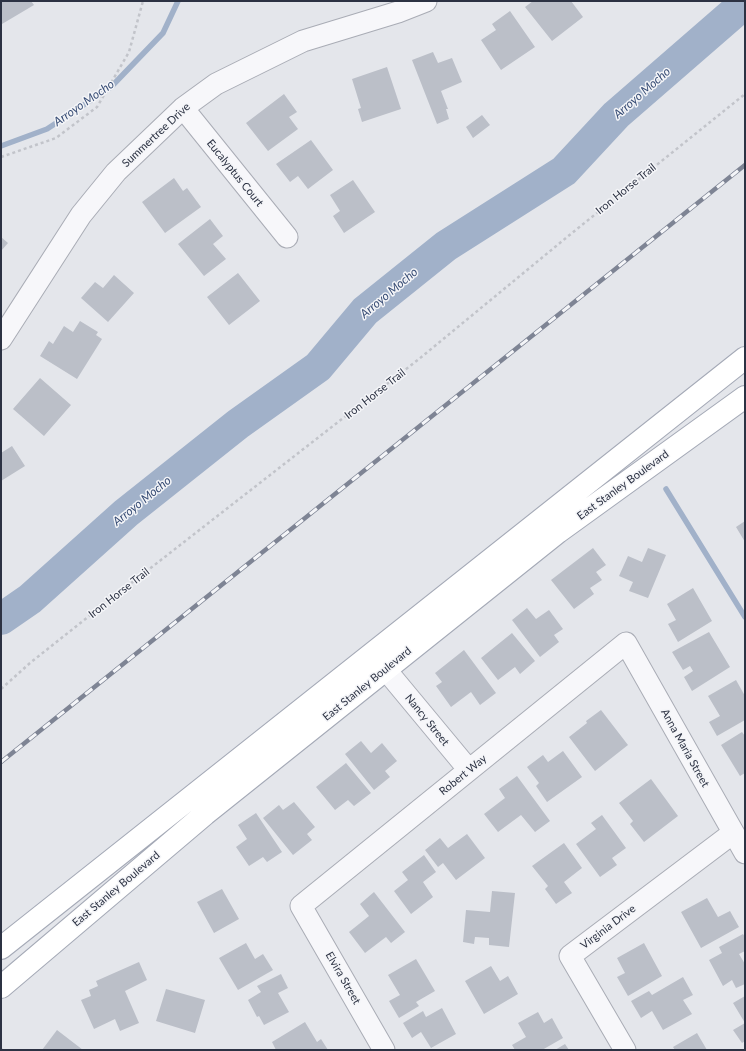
<!DOCTYPE html>
<style>
body{margin:0}
#map{position:relative;width:746px;height:1051px;overflow:hidden;background:#e4e6eb;font-family:Lato,sans-serif}
canvas{display:block}
.frame{position:absolute;inset:0;border:2px solid #2c3243;pointer-events:none}
</style>
<div id="map">
<canvas width="746" height="1051"></canvas>
<div class="frame"></div>
</div>
<script>
const c = document.querySelector('canvas').getContext('2d');
c.lineJoin = 'round';
function toPath(rows) {
  const path = new Path2D();
  for (const r of rows) {
    path.moveTo(r[0], r[1]);
    for (let i = 2; i < r.length; i += 2) path.lineTo(r[i], r[i + 1]);
  }
  return path;
}
function stroke(path, color, width, dash) {
  c.strokeStyle = color;
  c.lineWidth = width;
  c.lineCap = dash ? 'butt' : 'round';
  c.setLineDash(dash || []);
  c.stroke(path);
}
function fill(path, color) {
  c.fillStyle = color;
  c.fill(path, 'evenodd');
}
function drawText(font, color, halo, rows, align = 'center') {
  c.font = font + ' Lato,sans-serif';
  c.lineWidth = 3;
  c.setLineDash([]);
  c.textBaseline = 'middle';
  c.strokeStyle = halo;
  c.fillStyle = color;
  for (const [text, x, y, turn = 0] of rows) {
    c.save();
    c.translate(x, y);
    c.rotate((+turn || 0) * Math.PI / 180);
    c.textAlign = isNaN(turn) ? turn : align;
    if (halo) c.strokeText(text, 0, 0);
    c.fillText(text, 0, 0);
    c.restore();
  }
}
stroke(toPath([
 [1,146,47,129,111,87,163,33,178,1],
 [666,489,745,617]
]), '#a1b1c9', 5.5);
stroke(toPath([
 [1,619,30,599,126,513,238,424,318,367,365,311,446,246,564,171,616,115,745,3]
]), '#a1b1c9', 32);
fill(toPath([
 [1,1,31,1,34,5,2,24],
 [533,1,571,1,583,17,552,41,525,7],
 [510,11,535,47,501,70,481,40,496,30,492,24],
 [433,52,438,63,452,58,462,82,441,91,448,109,446,109,449,119,437,124,412,60],
 [387,67,401,109,362,122,358,109,361,108,352,79],
 [284,94,297,112,289,117,298,129,268,151,246,123],
 [482,115,490,125,473,138,466,127],
 [311,140,333,170,308,189,298,176,290,182,276,164],
 [174,178,183,191,187,188,201,207,165,233,142,202],
 [353,180,375,212,344,233,333,216,340,211,330,195],
 [210,219,223,236,213,244,226,259,204,276,178,244],
 [1,237,8,243,1,251],
 [238,273,260,301,229,325,207,297],
 [114,275,134,293,108,322,81,298,95,282,103,288],
 [80,321,98,332,96,335,102,339,77,379,40,356,49,341,53,344,64,326,73,332],
 [40,378,71,405,44,436,13,409],
 [12,446,25,466,1,481,1,453],
 [745,521,745,542,736,527],
 [593,548,606,565,596,572,602,580,590,588,594,594,574,609,551,580],
 [648,548,666,555,648,598,629,591,633,582,619,576,628,556,642,562],
 [693,588,712,621,678,642,668,624,676,620,667,604],
 [527,608,536,619,549,610,563,629,554,635,559,642,540,657,512,620],
 [709,632,730,667,692,691,684,677,693,671,690,666,683,670,672,652],
 [512,633,535,661,520,674,515,667,498,680,481,658],
 [464,650,496,693,480,705,471,692,451,707,436,686,442,682,435,673],
 [736,680,745,696,745,720,717,736,709,722,720,716,708,696],
 [601,710,628,745,595,771,569,737,587,723,586,721],
 [742,732,745,736,745,773,740,776,721,745],
 [361,741,371,753,382,743,397,761,385,771,390,777,374,790,345,754],
 [563,751,582,777,547,802,536,786,539,783,527,767,543,755,548,762],
 [346,763,371,793,354,806,348,800,335,810,316,787],
 [517,776,550,821,535,832,521,815,498,832,484,814,505,798,499,789],
 [651,779,678,816,644,842,630,824,633,821,619,803],
 [294,802,315,827,307,834,312,840,293,855,263,818,279,805,283,810],
 [256,813,282,852,267,862,263,857,249,866,236,847,247,839,238,825],
 [602,815,626,848,612,858,617,865,600,877,576,844,596,829,591,823],
 [467,834,485,858,456,880,443,863,438,867,425,850,440,838,448,848],
 [564,843,582,868,564,882,572,893,556,904,545,889,548,886,532,866],
 [424,855,436,872,423,882,433,897,411,914,394,891,408,880,402,872],
 [222,889,239,919,214,933,197,902],
 [492,891,515,893,509,947,489,945,489,938,475,937,474,944,463,942,466,910,490,912],
 [374,892,405,932,391,943,386,937,365,953,349,932,369,916,360,904],
 [707,898,718,917,730,911,739,927,701,948,681,912],
 [743,934,745,937,745,951,739,954,745,964,745,984,736,988,732,980,723,986,709,960,722,953,719,947],
 [246,943,255,959,263,954,273,970,238,990,219,958],
 [644,943,662,976,628,996,617,977,625,973,617,958],
 [416,959,435,991,416,1002,419,1006,399,1018,389,1001,400,995,388,975],
 [139,962,147,980,125,991,139,1023,120,1031,115,1019,94,1029,81,1000,91,996,89,990,98,986,96,981],
 [491,966,500,981,508,976,518,994,484,1014,465,981],
 [281,974,288,988,278,993,289,1012,264,1025,259,1016,257,1017,248,1000,261,992,257,986],
 [683,977,693,995,683,1000,692,1014,663,1030,652,1011,641,1018,631,1001,649,991,652,995],
 [166,989,205,1000,195,1033,156,1021],
 [745,996,745,1023,733,1003],
 [442,1008,456,1034,431,1048,421,1032,412,1038,403,1023,423,1011,426,1017],
 [538,1012,544,1023,552,1018,563,1038,542,1050,515,1050,512,1045,526,1037,518,1023],
 [305,1022,317,1042,321,1039,328,1050,276,1050,272,1042],
 [745,1023,745,1041,742,1043,733,1030],
 [57,1030,83,1050,42,1050],
 [697,1033,707,1050,675,1050,673,1047],
 [565,1044,569,1050,555,1050]
]), '#bbbfc8');
const minor = toPath([
 [183,108,287,237],
 [1,339,81,215,116,172,183,108,216,84,303,41,398,12,426,1],
 [386,670,469,770],
 [384,1050,301,906,626,643,745,853],
 [625,1050,570,956,733,833]
]);
const major = toPath([
 [1,948,745,358],
 [1,987,205,814,558,532,745,397]
]);
stroke(minor, '#a9acb5', 23);
stroke(major, '#a4a9b6', 24);
stroke(toPath([
 [1,157,56,138,97,107,129,52,143,1],
 [1,689,30,663,98,609,419,359,572,233,745,94],
 [1,1049,2,1050]
]), '#c2c4ca', 2.5, [3, 3]);
stroke(minor, '#f7f7fa', 21);
stroke(major, '#fff', 22);
const rail = toPath([
 [1,762,745,165]
]);
stroke(rail, '#7e8494', 4.5);
stroke(rail, '#f4f5f8', 3, [9]);
drawText('11px', '#2c3243', '#f4f5f8', [
 ["Summertree Drive",156,135,-43],
 ["Eucalyptus Court",235,173,51],
 ["Iron Horse Trail",626,189,-39],
 ["Iron Horse Trail",375,394,-38],
 ["East Stanley Boulevard",623,485,-36],
 ["Iron Horse Trail",119,593,-38],
 ["East Stanley Boulevard",367,684,-39],
 ["Nancy Street",427,720,51],
 ["Anna Maria Street",685,748,61],
 ["Robert Way",463,775,-39],
 ["East Stanley Boulevard",116,889,-40],
 ["Virginia Drive",608,927,-37],
 ["Elvira Street",343,978,60]
]);
drawText('italic 12px', '#384d75', '#f4f5f8', [
 ["Arroyo Mocho",642,93,-41],
 ["Arroyo Mocho",84,103,-35],
 ["Arroyo Mocho",389,293,-40],
 ["Arroyo Mocho",142,501,-39]
]);
</script>
